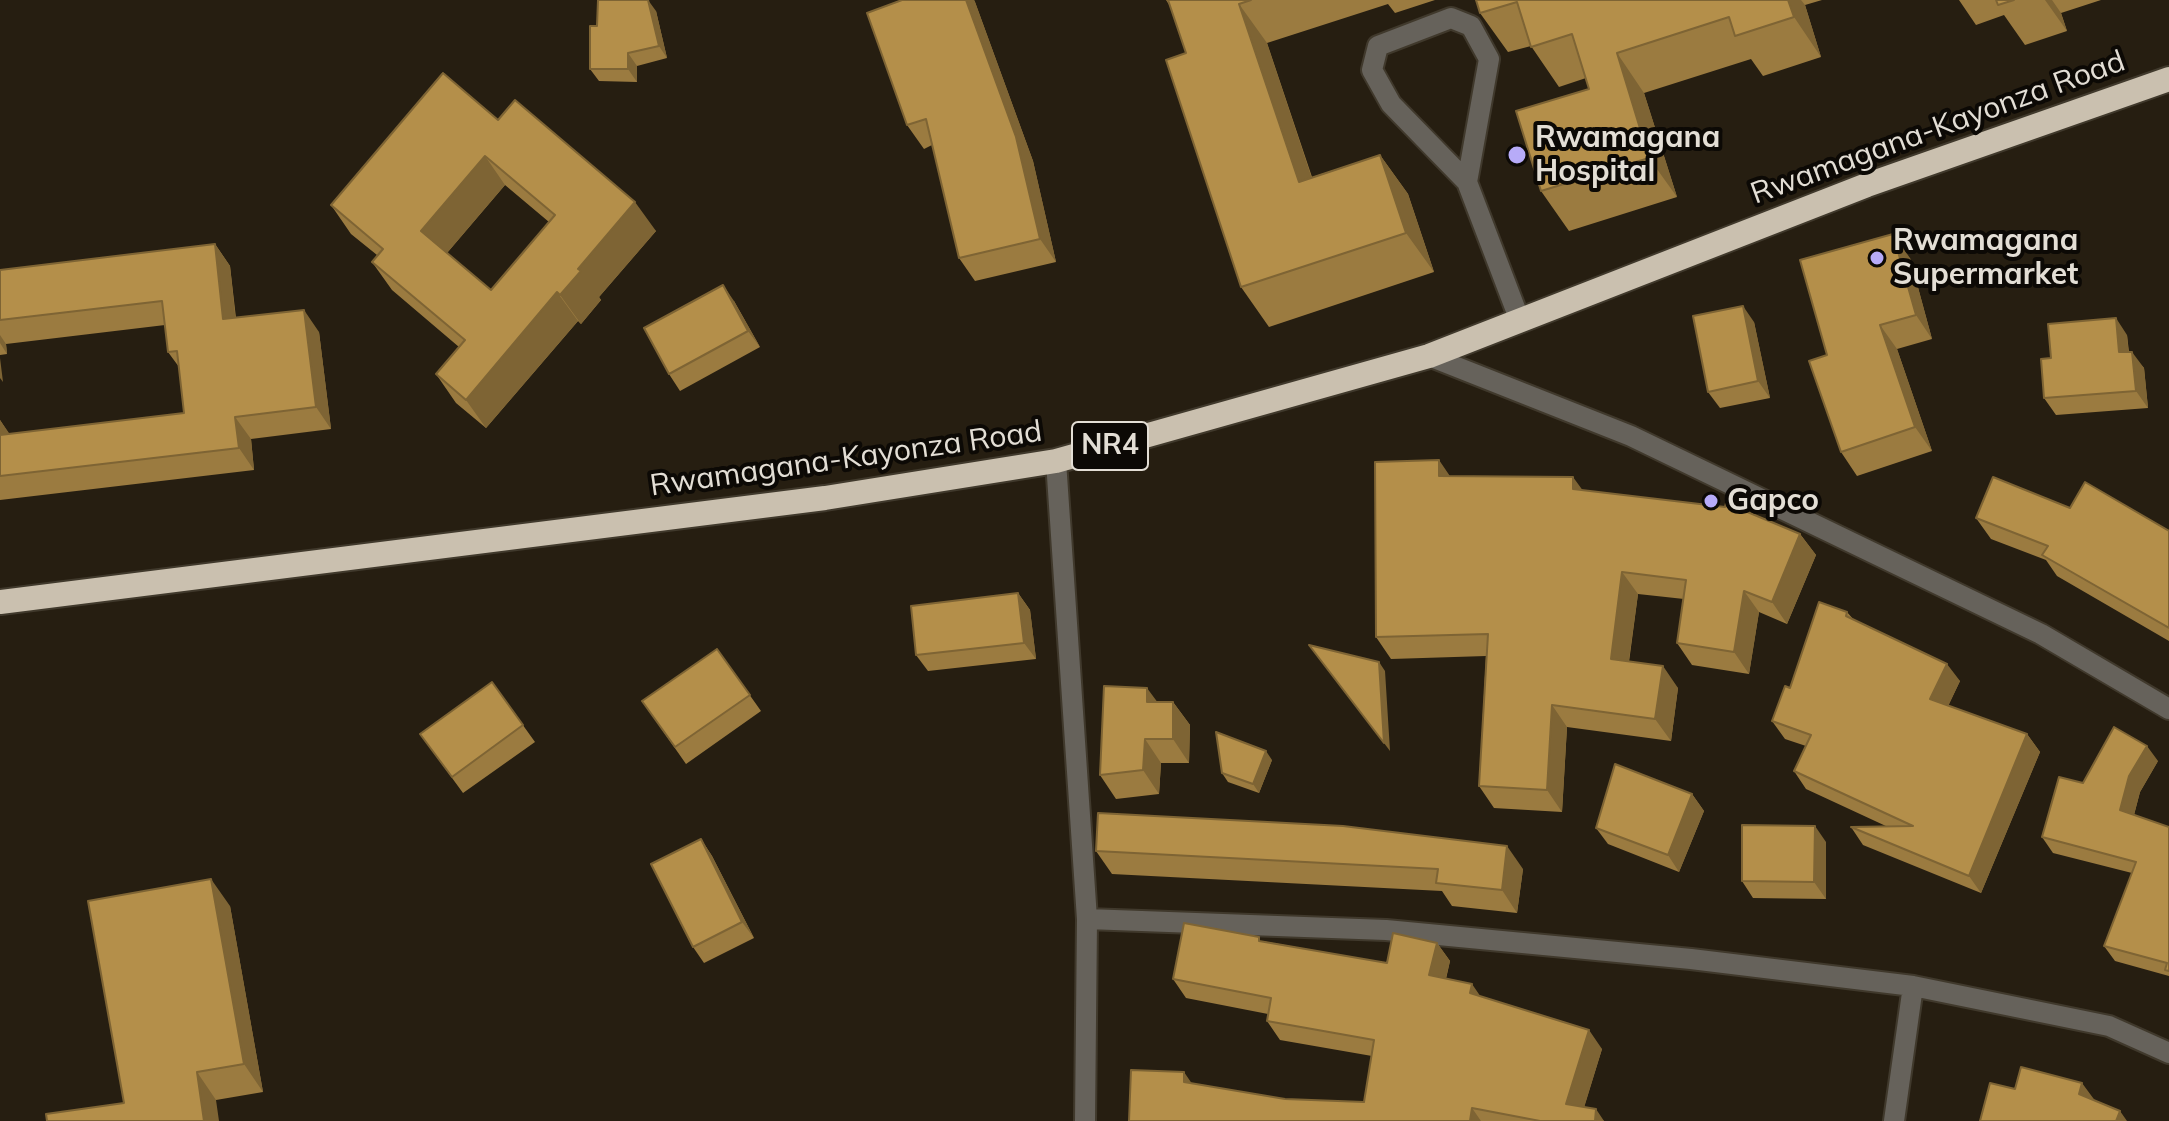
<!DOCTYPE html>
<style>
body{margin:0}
canvas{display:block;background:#261e11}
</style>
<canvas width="2169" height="1121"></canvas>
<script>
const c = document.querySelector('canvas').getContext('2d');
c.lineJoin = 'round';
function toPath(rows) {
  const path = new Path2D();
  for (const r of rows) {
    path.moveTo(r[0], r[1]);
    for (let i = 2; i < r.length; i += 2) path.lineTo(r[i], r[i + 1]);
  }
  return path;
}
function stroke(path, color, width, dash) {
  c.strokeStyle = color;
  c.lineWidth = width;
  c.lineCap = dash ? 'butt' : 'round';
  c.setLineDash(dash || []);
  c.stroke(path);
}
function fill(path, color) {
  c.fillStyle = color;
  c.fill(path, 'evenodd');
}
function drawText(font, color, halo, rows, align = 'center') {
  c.font = font + ' Mulish,sans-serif';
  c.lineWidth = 8;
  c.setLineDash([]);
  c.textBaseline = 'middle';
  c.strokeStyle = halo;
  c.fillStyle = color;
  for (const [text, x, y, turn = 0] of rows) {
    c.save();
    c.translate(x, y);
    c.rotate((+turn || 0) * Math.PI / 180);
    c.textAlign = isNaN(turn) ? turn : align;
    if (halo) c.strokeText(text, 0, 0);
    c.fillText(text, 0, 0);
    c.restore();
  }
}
const minor = toPath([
 [1467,182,1489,59,1471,26,1451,18,1378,46,1372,70,1391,104,1467,182,1520,321],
 [1429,356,1631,436,2041,634,2169,709],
 [1056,461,1087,919,1085,1121],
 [1087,919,1386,930,1691,959,1913,986,2109,1026,2169,1053],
 [1894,1121,1913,986]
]);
const highway = toPath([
 [0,602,825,498,1056,461,1429,356,1867,185,2169,79]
]);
stroke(minor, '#40392c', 24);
stroke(highway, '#40392c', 28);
stroke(minor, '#66625b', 20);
stroke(highway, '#cac0af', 24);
fill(toPath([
 [902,0,974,0,975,2,1033,161,1056,262,975,281,959,258,932,145,924,149,907,125],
 [1166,0,1435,0,1395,13,1388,4,1267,43,1312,177,1380,155,1408,194,1434,272,1269,327,1241,287,1186,53,1170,6],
 [1476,0,1822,0,1805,5,1821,57,1763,76,1751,59,1644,93,1677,197,1569,231,1541,191,1589,89,1586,78,1559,87,1531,46,1508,52,1480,13],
 [1959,0,2101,0,2061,13,2067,31,2025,45,2004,15,1976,25],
 [656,11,667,58,637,66,637,82,599,81,590,69,597,26],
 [498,120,656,231,599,297,601,300,581,324,578,321,486,428,456,403,436,374,459,347,392,290,372,262,377,255,351,234,331,205],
 [505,185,549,222,491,290,447,253],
 [215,244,230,266,236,318,319,332,331,429,251,439,254,470,0,500,0,420,9,434,184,413,179,367,168,352,165,325,6,344,7,354,0,355,0,270],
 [1910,258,1932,339,1897,349,1932,451,1857,476,1841,452,1827,355],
 [734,301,760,347,680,391,669,374],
 [1754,322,1770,398,1720,408,1708,392],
 [2127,335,2129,352,2144,368,2148,408,2056,415,2044,398,2051,358],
 [1450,476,1583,490,1800,534,1816,555,1787,624,1759,612,1749,674,1692,665,1677,643,1684,599,1638,594,1629,662,1678,688,1671,741,1567,727,1562,812,1494,808,1479,786,1486,656,1391,659,1376,637],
 [2070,508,2169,531,2169,641,2057,576,2046,560,1991,539,1976,518],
 [1018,593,1030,610,1036,659,928,671,916,655],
 [1847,612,1853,619,1960,681,1948,706,2027,734,2040,752,1981,893,1863,845,1851,827,1888,827,1806,789,1794,771,1806,746,1785,739,1772,721,1790,688],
 [717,649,761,711,686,764,642,701],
 [492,682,535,742,463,793,420,734],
 [1157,702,1173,702,1190,725,1189,763,1161,763,1159,794,1116,799,1100,775],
 [1272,760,1259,793,1228,782,1222,773],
 [2158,761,2140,792,2134,815,2169,827,2169,976,2115,961,2104,946,2132,873,2053,853,2042,837,2083,783],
 [1692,794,1704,811,1679,872,1608,844,1596,828],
 [701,839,712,856,754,938,704,963,693,947],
 [1826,842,1826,899,1753,898,1742,881],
 [1096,851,1523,869,1517,913,1452,906,1442,891,1112,874],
 [230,906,263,1092,216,1100,124,1103],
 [1262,941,1387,963,1437,943,1450,961,1446,979,1481,997,1602,1049,1584,1107,1604,1121,1129,1121,1192,1084,1285,1099,1364,1102,1372,1056,1280,1040,1267,1021,1268,1014,1186,998,1173,979]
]), '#9b7b40');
fill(toPath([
 [648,0,656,11,667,58,659,46],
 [966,0,974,0,975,2,1033,161,1056,262,1040,239],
 [1788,0,1801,0,1805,5,1821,57,1794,17],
 [2045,0,2052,0,2061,13,2067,31],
 [1239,4,1267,43,1326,221,1299,182],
 [628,53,637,66,637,82,628,69],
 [1617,53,1644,93,1677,197,1649,158],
 [1380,155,1408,194,1434,272,1406,233],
 [485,156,505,185,441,260,421,231],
 [635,202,656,231,599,297,601,300,581,324,560,295,578,269],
 [1893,234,1910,258,1932,339,1916,315],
 [215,244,230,266,238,342,223,319],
 [723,285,734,301,760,347,748,331],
 [557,292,578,321,486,428,466,400],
 [1743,306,1754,322,1770,398,1758,381],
 [304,310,319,332,331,429,316,407],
 [2116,318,2127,335,2130,369,2119,352],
 [1880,325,1897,349,1932,451,1915,427],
 [0,335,6,344,7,354,0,343],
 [2132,352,2144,368,2148,408,2136,391],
 [0,358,3,382,0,378],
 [235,417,251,439,254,470,239,448],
 [0,420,9,433,0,440],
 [1439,460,1454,482,1439,476],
 [1573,477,1589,499,1573,489],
 [1800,534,1816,555,1787,624,1772,602],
 [1622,572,1638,594,1626,681,1611,659],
 [1744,591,1759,612,1749,674,1734,652],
 [1018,593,1030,610,1036,659,1024,643],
 [1379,662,1385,671,1390,751,1384,743],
 [1947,664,1960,681,1943,717,1930,699],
 [1663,666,1678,688,1671,741,1655,719],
 [1147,688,1164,711,1147,702],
 [1173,702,1190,725,1189,763,1173,739],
 [1552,705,1567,727,1562,812,1547,790],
 [2027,734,2040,752,1981,893,1969,876],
 [1145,739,1161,763,1159,794,1143,770],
 [2147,746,2158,761,2140,792,2131,826,2120,810,2129,776],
 [1266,751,1272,760,1259,793,1253,784],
 [1692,794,1704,811,1679,872,1668,855],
 [1815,826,1826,842,1826,899,1814,882],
 [701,839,712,856,754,938,742,922],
 [1507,846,1523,869,1517,913,1502,890],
 [211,879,230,906,263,1092,244,1064],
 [1437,943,1450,961,1442,994,1429,975],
 [1472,984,1485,1003,1470,993],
 [1589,1030,1602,1049,1580,1121,1566,1104],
 [197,1072,216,1100,219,1121,204,1121],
 [1184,1072,1197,1091,1184,1082],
 [2082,1083,2096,1102,2079,1094],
 [1472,1108,1481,1121,1470,1121],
 [1596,1109,1604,1121,1595,1121],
 [2120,1111,2127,1121,2116,1121]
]), '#7e6434');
const building = toPath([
 [598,0,648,0,659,46,628,53,628,69,590,69,590,26,597,26,598,0],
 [902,0,966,0,1016,137,1040,239,959,258,926,119,907,125,867,13,902,0],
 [1168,0,1251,0,1239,4,1299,182,1380,155,1406,233,1241,287,1166,60,1186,53,1168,0],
 [1476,0,1788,0,1794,17,1735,36,1729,17,1617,53,1649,158,1541,191,1516,111,1589,89,1572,34,1531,47,1517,2,1480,13,1476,0],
 [1996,0,2014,0,1998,5,1996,0],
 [443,73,498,120,515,100,635,202,578,269,581,271,560,295,557,292,466,400,436,374,465,340,372,262,383,249,331,205,443,73],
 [485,156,555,215,491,290,421,231,485,156],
 [1893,234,1916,315,1880,325,1915,427,1841,452,1809,361,1827,355,1800,260,1893,234],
 [215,244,223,319,304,310,316,407,235,417,239,448,0,476,0,435,184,413,177,351,168,352,162,301,0,320,0,270,215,244],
 [723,285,748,331,669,374,644,328,723,285],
 [1743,306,1758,381,1708,392,1693,316,1743,306],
 [2116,318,2119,352,2132,352,2136,391,2044,398,2041,359,2051,358,2048,324,2116,318],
 [1439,460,1439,476,1573,477,1573,489,1725,507,1726,503,1800,534,1772,602,1744,591,1734,652,1677,643,1686,580,1622,572,1611,659,1663,666,1655,719,1552,705,1547,790,1479,786,1488,634,1376,637,1375,462,1439,460],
 [1993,477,2070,508,2085,482,2169,531,2169,628,2042,555,2048,546,1976,518,1993,477],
 [1018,593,1024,643,916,655,911,606,1018,593],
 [1819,602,1847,612,1846,616,1947,664,1930,699,2027,734,1969,876,1851,827,1913,826,1794,771,1811,735,1772,721,1785,686,1790,688,1819,602],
 [1309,645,1379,662,1384,743,1309,645],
 [717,649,750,695,675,747,642,701,717,649],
 [492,682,523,725,452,777,420,734,492,682],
 [1104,686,1147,688,1147,702,1173,702,1173,739,1145,739,1143,770,1100,775,1104,686],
 [2114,727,2147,746,2129,776,2120,810,2169,827,2169,971,2165,970,2167,963,2104,946,2136,862,2042,837,2059,777,2083,783,2114,727],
 [1216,732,1266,751,1253,784,1222,773,1216,732],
 [1615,764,1692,794,1668,855,1596,828,1615,764],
 [1098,813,1343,826,1507,846,1502,890,1436,883,1438,869,1096,851,1098,813],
 [1742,825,1815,826,1814,882,1742,881,1742,825],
 [701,839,742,922,693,947,651,864,701,839],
 [211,879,244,1064,197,1072,204,1121,47,1121,46,1114,124,1103,88,901,211,879],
 [1184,923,1259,937,1259,941,1387,963,1393,933,1437,943,1429,975,1472,984,1470,993,1589,1030,1566,1104,1596,1109,1595,1121,1540,1121,1472,1108,1470,1121,1129,1121,1131,1070,1184,1072,1184,1082,1285,1099,1364,1102,1374,1040,1267,1021,1271,998,1173,979,1184,923],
 [2021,1067,2082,1083,2079,1094,2120,1111,2116,1121,1980,1121,1990,1083,2015,1089,2021,1067]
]);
fill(building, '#b48f4a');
stroke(building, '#7e6434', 2);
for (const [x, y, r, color] of [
 [1517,155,10,"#b7abf8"],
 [1877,258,8,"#b7abf8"],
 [1711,501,8,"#b7abf8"]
]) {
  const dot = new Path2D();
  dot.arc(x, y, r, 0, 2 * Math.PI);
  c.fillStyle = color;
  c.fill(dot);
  stroke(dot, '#0c0905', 3);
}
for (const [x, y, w] of [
 [1110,446,76]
]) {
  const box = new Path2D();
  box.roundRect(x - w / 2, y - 24, w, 48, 6);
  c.fillStyle = '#0c0905';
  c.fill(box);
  stroke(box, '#e3ded5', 2);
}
drawText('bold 28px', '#e3ded5', null, [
 ["NR4",1110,446]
]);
drawText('30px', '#e3ded5', '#0c0905', [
 ["Rwamagana-Kayonza Road",1938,128,-20],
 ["Rwamagana-Kayonza Road",846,459,-8]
]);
drawText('bold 30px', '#e3ded5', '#0c0905', [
 ["Rwamagana",1535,138],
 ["Hospital",1535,172],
 ["Rwamagana",1893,241],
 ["Supermarket",1893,275],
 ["Gapco",1727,501]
], 'left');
</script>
